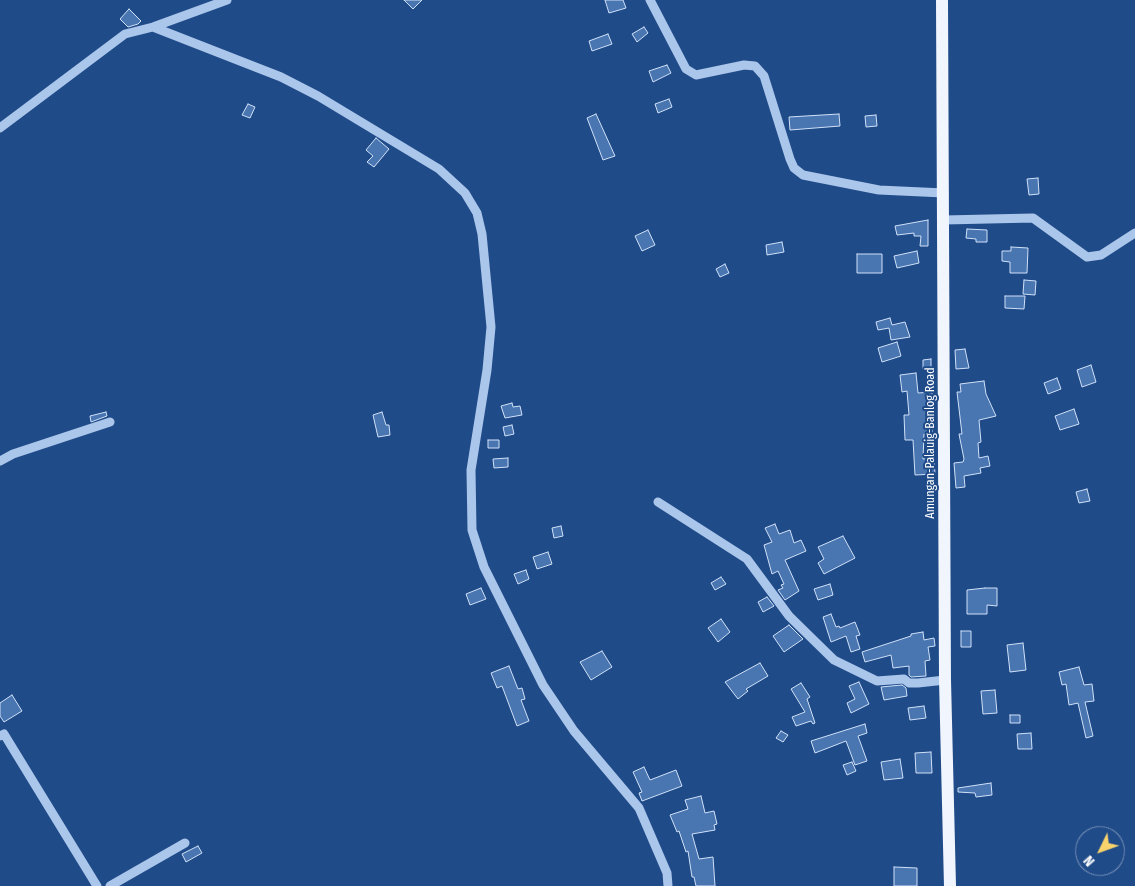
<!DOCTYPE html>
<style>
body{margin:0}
#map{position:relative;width:1135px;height:886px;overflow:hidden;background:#204b89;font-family:"Fira Sans Condensed",sans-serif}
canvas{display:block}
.north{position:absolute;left:1075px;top:826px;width:50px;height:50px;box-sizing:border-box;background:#204b89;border:1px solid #7993b8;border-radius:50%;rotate:228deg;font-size:14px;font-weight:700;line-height:20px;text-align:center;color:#fff}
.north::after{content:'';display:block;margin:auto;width:18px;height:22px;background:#f8d36c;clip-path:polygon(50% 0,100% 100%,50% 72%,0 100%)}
</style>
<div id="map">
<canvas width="1135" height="886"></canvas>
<div class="north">N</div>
</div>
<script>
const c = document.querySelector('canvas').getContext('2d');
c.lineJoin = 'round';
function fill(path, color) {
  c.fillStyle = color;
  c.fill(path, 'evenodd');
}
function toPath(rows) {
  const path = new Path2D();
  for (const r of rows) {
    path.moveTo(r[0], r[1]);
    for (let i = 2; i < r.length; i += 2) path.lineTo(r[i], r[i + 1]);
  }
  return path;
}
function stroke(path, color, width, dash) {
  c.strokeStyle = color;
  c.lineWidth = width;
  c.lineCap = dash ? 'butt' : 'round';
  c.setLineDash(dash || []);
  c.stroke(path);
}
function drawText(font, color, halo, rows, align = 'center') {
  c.font = font + ' "Fira Sans Condensed",sans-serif';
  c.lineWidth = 4;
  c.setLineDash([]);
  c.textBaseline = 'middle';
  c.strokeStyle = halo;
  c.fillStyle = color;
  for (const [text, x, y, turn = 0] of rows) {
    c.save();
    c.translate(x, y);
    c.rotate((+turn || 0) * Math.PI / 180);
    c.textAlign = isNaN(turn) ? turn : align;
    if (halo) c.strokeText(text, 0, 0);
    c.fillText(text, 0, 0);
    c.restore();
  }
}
const building = toPath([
 [404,0,422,0,413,9,404,0],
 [605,0,623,0,626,8,609,13,605,0],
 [129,9,141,21,138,24,128,27,120,19,129,9],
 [644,27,648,33,637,42,632,34,644,27],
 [608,34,612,44,592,51,589,41,608,34],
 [667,65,671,73,653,82,649,71,667,65],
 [669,99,672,107,658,113,655,104,669,99],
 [248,104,255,107,250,118,242,115,248,104],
 [596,114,615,156,603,160,587,118,596,114],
 [839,114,840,126,790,130,789,117,839,114],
 [876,115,877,126,866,127,865,116,876,115],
 [376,138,389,149,374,167,367,162,373,156,366,150,376,138],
 [1038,178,1039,194,1029,195,1027,179,1038,178],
 [928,220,928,246,920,246,921,236,914,236,914,233,897,235,895,226,928,220],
 [967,229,987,230,987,242,976,242,976,239,966,238,967,229],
 [648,230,655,245,642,251,635,236,648,230],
 [782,242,784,252,767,255,766,245,782,242],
 [1011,247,1028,248,1027,273,1010,273,1010,262,1002,261,1002,251,1011,251,1011,247],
 [917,251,919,263,897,268,894,256,917,251],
 [857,254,882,254,882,273,857,273,857,254],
 [725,264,729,273,720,277,716,269,725,264],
 [1024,280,1036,281,1035,295,1023,294,1024,280],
 [1005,296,1025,296,1024,309,1005,308,1005,296],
 [890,318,892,325,905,322,910,337,891,340,889,328,878,330,876,322,890,318],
 [897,342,901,356,882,362,878,348,897,342],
 [965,349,969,368,956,369,955,350,965,349],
 [931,359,931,369,923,369,923,360,931,359],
 [1091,365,1096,382,1082,387,1077,370,1091,365],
 [916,373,918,393,932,392,932,434,924,434,923,459,934,458,935,474,915,475,913,440,905,440,904,415,909,415,907,391,902,392,900,375,916,373],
 [1057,378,1061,389,1048,394,1044,383,1057,378],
 [984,381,986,394,996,416,979,420,981,442,978,443,979,458,988,456,990,466,980,468,981,473,964,476,965,487,956,488,954,463,963,462,964,459,959,434,962,434,957,392,961,392,960,384,984,381],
 [512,403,513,407,520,406,522,415,505,418,501,406,512,403],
 [1074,409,1079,424,1060,430,1055,416,1074,409],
 [106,412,107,416,91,422,90,416,106,412],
 [382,412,386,425,389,425,390,435,378,437,373,415,382,412],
 [512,425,514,434,505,436,503,427,512,425],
 [488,440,499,440,499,448,488,448,488,440],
 [508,458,508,467,494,468,493,459,508,458],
 [1087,489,1090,501,1079,503,1076,492,1087,489],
 [775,524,779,534,790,530,794,543,801,540,806,551,785,560,799,591,785,600,778,590,783,588,781,585,784,584,778,571,772,574,764,545,772,542,765,528,775,524],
 [561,526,563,536,554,538,552,528,561,526],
 [843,536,855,558,824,574,818,563,824,559,818,547,843,536],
 [548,552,552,564,537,569,533,557,548,552],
 [526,570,529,579,518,584,514,574,526,570],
 [721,577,726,584,715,590,711,583,721,577],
 [830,584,833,595,818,600,814,589,830,584],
 [481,588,486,599,470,605,466,594,481,588],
 [985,588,997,588,997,606,987,605,987,614,967,614,967,590,985,588],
 [767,597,774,606,763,612,758,602,767,597],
 [831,614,836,627,839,626,840,628,855,622,860,635,856,636,860,649,851,652,846,636,831,642,823,617,831,614],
 [721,619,730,632,718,642,708,628,721,619],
 [789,625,803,639,784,652,773,636,789,625],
 [961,631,971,631,971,647,961,647,961,631],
 [923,632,924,640,934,638,935,646,928,647,930,660,925,661,926,676,911,677,909,675,909,666,893,668,891,655,865,662,862,652,911,636,911,634,923,632],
 [1023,643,1026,670,1010,672,1007,645,1023,643],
 [602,651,612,667,591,680,580,662,602,651],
 [760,663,768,676,746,689,748,691,738,699,725,682,760,663],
 [509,666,518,689,522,688,525,699,521,700,529,721,517,726,502,686,497,688,491,673,509,666],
 [1079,667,1084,685,1092,684,1094,701,1085,702,1093,736,1086,738,1078,703,1069,705,1066,684,1062,685,1059,672,1079,667],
 [859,682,869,704,851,713,847,703,855,699,849,686,859,682],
 [801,683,810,697,807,699,815,723,813,724,811,721,796,726,792,717,805,712,791,689,801,683],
 [902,685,906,688,907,696,884,700,881,687,902,685],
 [995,690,997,713,983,714,981,691,995,690],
 [12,695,22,711,4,722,0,716,0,703,12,695],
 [924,706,926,718,910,720,908,708,924,706],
 [1010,715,1020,715,1020,723,1010,723,1010,715],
 [865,724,867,733,858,736,867,761,855,765,846,741,815,753,811,741,865,724],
 [781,731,788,735,783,742,776,738,781,731],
 [1031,733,1032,749,1018,749,1017,734,1031,733],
 [931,752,932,773,916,773,915,753,931,752],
 [900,759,903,778,884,780,881,762,900,759],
 [852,762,856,771,847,775,843,765,852,762],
 [644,767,650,780,676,770,682,786,642,801,639,793,642,792,633,772,644,767],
 [991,783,992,795,976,797,975,793,958,792,958,788,991,783],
 [701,796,705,813,714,811,717,824,714,825,715,830,692,834,699,859,713,857,715,886,696,886,694,877,692,877,688,851,686,852,679,831,677,832,670,815,688,809,685,800,701,796],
 [198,846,202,853,186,862,182,854,198,846],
 [894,867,917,868,917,886,894,886,894,867]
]);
fill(building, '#4975b1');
stroke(building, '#d0e1f8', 1);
stroke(toPath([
 [650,0,686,69,696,75,744,65,755,66,764,76,790,159,794,168,803,175,879,190,944,193],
 [153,27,281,77,318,96,439,169,465,193,477,213,482,234,491,327,487,370,471,470,472,530,484,567,543,685,574,731,639,808,667,873,668,886],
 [0,128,125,34,153,27,227,0],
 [944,220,1033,218,1087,257,1101,255,1135,233],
 [0,461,13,454,110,422],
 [658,502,747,559,789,616,834,660,877,681,904,679,909,683,918,683,945,680],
 [0,736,4,734,97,886],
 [110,886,185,843]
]), '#abc6eb', 9);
stroke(toPath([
 [942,0,945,680,950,886]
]), '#f0f5fe', 12);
drawText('12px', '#fff', '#204b89', [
 ["Amungan-Palauig-Banlog Road",931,443,-90]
]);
</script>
